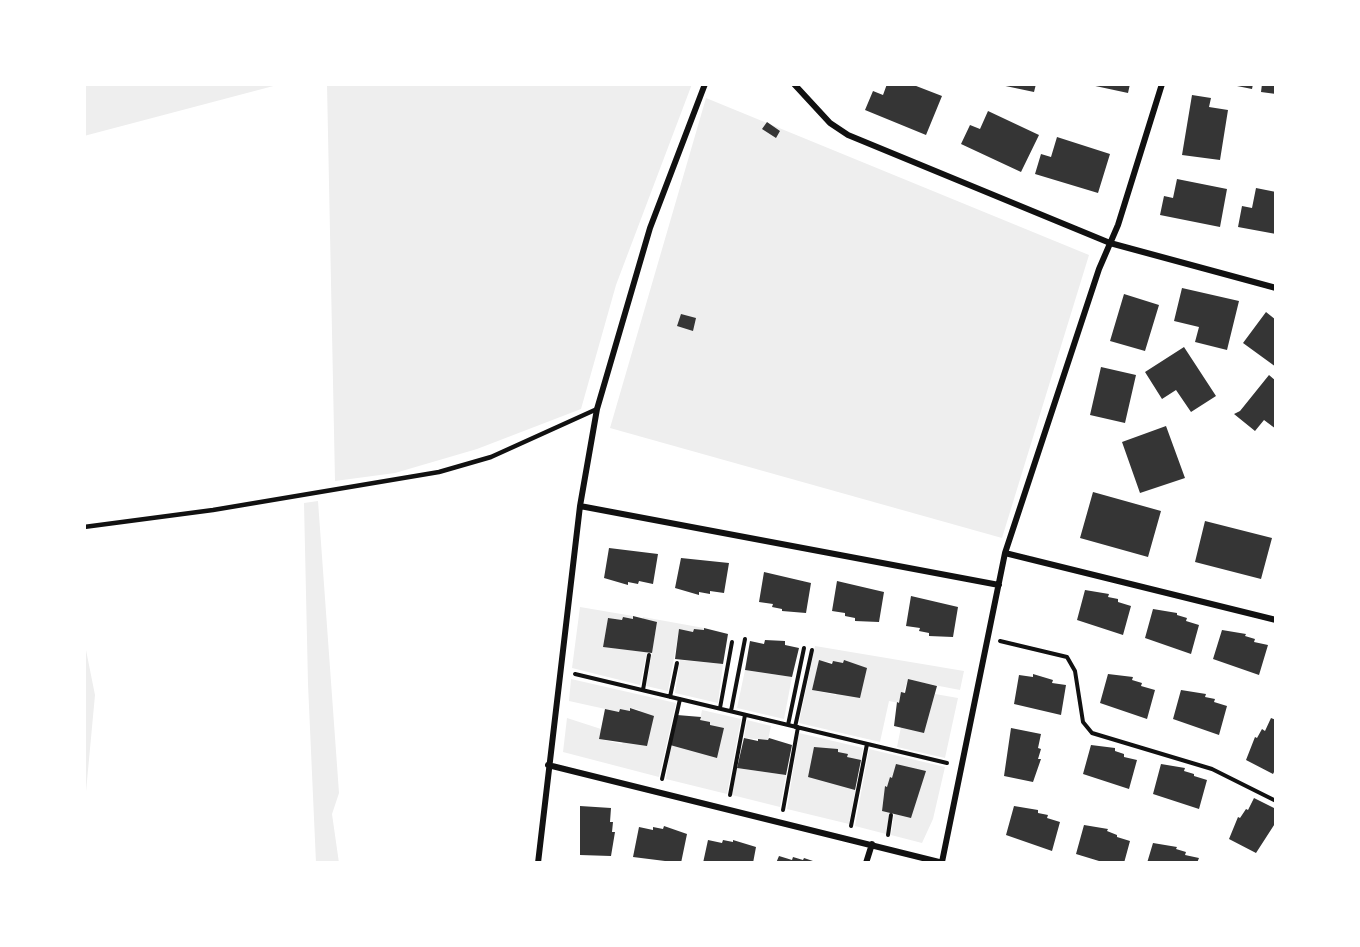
<!DOCTYPE html>
<style>
body{margin:0}
#map{position:relative;width:1360px;height:947px;overflow:hidden;background:#fff;font-family:Figtree,sans-serif}
canvas{display:block}
.frame{position:absolute;inset:0;border:86px solid #fff;pointer-events:none}
</style>
<div id="map">
<canvas width="1360" height="947"></canvas>
<div class="frame"></div>
</div>
<script>
const c = document.querySelector('canvas').getContext('2d');
c.lineJoin = 'round';
function fill(path, color) {
  c.fillStyle = color;
  c.fill(path, 'evenodd');
}
function toPath(rows) {
  const path = new Path2D();
  for (const r of rows) {
    path.moveTo(r[0], r[1]);
    for (let i = 2; i < r.length; i += 2) path.lineTo(r[i], r[i + 1]);
  }
  return path;
}
function stroke(path, color, width, dash) {
  c.strokeStyle = color;
  c.lineWidth = width;
  c.lineCap = dash ? 'butt' : 'round';
  c.setLineDash(dash || []);
  c.stroke(path);
}
fill(toPath([
 [84,84,281,84,84,136],
 [327,84,692,84,616,285,581,409,477,449,395,473,335,481],
 [706,98,1089,255,1002,538,610,428],
 [318,501,339,793,332,814,339,863,316,863,308,684,304,503],
 [580,607,633,616,633,619,623,617,622,620,608,618,603,647,647,652,640,685,572,668],
 [643,617,704,628,704,630,694,629,693,632,679,630,668,691,646,686,657,623,643,620],
 [84,640,95,695,84,813],
 [815,646,964,671,960,690,908,680,899,703,889,701,880,742,799,723],
 [819,661,843,663,836,695,812,690],
 [680,660,723,664,718,703,675,693],
 [745,670,792,677,784,719,737,708],
 [571,679,676,703,659,777,563,752,567,718,601,729,599,739,622,744,640,710,630,708,630,711,620,709,619,712,569,701],
 [935,694,958,698,945,758,897,747,901,727,924,732],
 [702,710,741,719,727,794,666,779,670,745,694,750],
 [747,720,771,726,768,740,744,738],
 [799,733,863,748,849,824,787,809],
 [869,749,945,767,933,819,922,843,891,835,894,814,911,817,917,794,885,786,882,810,890,812,886,834,855,826],
 [737,768,786,775,780,807,732,795]
]), '#eee');
fill(toPath([
 [887,84,911,84,942,96,926,135,865,110,873,91,883,95],
 [996,84,1036,84,1034,92],
 [1086,84,1130,84,1128,93],
 [1227,84,1253,84,1252,89],
 [1262,84,1276,84,1276,94,1261,92],
 [1192,95,1211,98,1209,107,1228,110,1220,160,1182,155],
 [988,111,1039,135,1021,172,961,144,970,125,980,129],
 [767,122,780,131,776,138,762,129],
 [1057,137,1110,154,1098,193,1035,174,1041,154,1051,157],
 [1177,179,1227,189,1220,227,1160,215,1164,196,1173,198],
 [1256,188,1276,192,1276,234,1238,227,1242,206,1252,208],
 [1182,288,1239,301,1227,350,1195,342,1199,327,1174,321],
 [1124,294,1159,305,1145,351,1110,341],
 [1266,312,1276,320,1276,367,1243,343],
 [681,314,696,318,693,331,677,326],
 [1184,347,1216,396,1191,412,1176,390,1162,399,1145,372],
 [1101,367,1136,375,1125,423,1090,415],
 [1269,375,1276,381,1276,429,1264,420,1255,431,1234,414,1240,411],
 [1166,426,1185,478,1140,493,1122,442],
 [1093,492,1161,511,1148,557,1080,538],
 [1205,521,1272,538,1261,579,1195,562],
 [609,548,658,554,653,584,639,581,638,584,628,582,628,585,604,578],
 [681,558,729,563,724,593,710,591,710,594,699,592,699,595,675,588],
 [764,572,811,583,806,613,782,611,782,609,772,607,773,604,759,602],
 [837,581,884,592,879,622,855,621,855,618,845,616,845,613,832,611],
 [1085,590,1109,594,1108,597,1118,599,1118,602,1131,606,1123,635,1077,620],
 [911,596,958,607,953,637,929,636,929,633,919,631,920,628,906,626],
 [1153,609,1177,613,1177,615,1187,618,1186,621,1199,625,1191,654,1145,638],
 [633,616,657,622,652,653,603,647,608,618,622,620,623,617,633,619],
 [704,628,728,634,723,664,675,659,679,629,693,632,694,629,704,630],
 [1222,630,1246,634,1245,636,1255,639,1254,642,1268,645,1259,675,1213,659],
 [765,640,785,641,785,645,799,648,792,677,745,670,750,641,764,644],
 [819,660,832,664,833,661,843,663,844,660,867,668,860,698,812,690],
 [1033,674,1053,680,1052,683,1066,685,1061,715,1014,704,1019,675,1033,677],
 [1108,674,1133,677,1132,680,1142,683,1141,686,1155,690,1147,719,1100,703],
 [908,679,937,686,924,733,894,726,897,702,899,703,901,692,905,693],
 [1181,690,1206,694,1205,697,1215,699,1214,702,1227,706,1219,735,1173,719],
 [630,708,654,716,647,746,599,739,605,709,619,712,620,709,630,711],
 [677,715,701,717,700,720,710,722,710,725,724,728,717,758,670,745],
 [1271,718,1276,720,1276,768,1273,774,1246,760,1255,737,1257,738,1262,729,1265,731],
 [1011,728,1041,734,1038,748,1041,749,1038,759,1041,759,1033,782,1004,776],
 [744,738,758,741,758,739,768,740,769,738,792,745,786,775,737,768],
 [1091,745,1115,748,1115,751,1124,754,1124,757,1137,760,1129,789,1083,774],
 [814,747,838,749,838,752,848,754,847,757,861,760,855,790,808,777],
 [896,764,926,771,911,818,882,811,885,786,887,787,890,777,892,778],
 [1161,764,1185,768,1184,771,1194,774,1194,776,1207,780,1199,809,1153,794],
 [1254,798,1276,809,1276,822,1256,853,1229,839,1238,817,1240,818,1246,809,1248,810],
 [580,806,611,808,610,822,613,822,612,832,615,832,611,856,580,855],
 [1014,806,1038,810,1038,813,1048,815,1047,818,1060,822,1052,851,1006,835],
 [1084,825,1108,829,1107,831,1117,835,1117,837,1130,841,1124,863,1099,863,1099,861,1076,854],
 [664,826,687,834,681,863,633,857,639,827,653,830,653,827,663,829],
 [708,840,722,843,723,840,733,842,733,840,756,847,753,863,703,863],
 [1153,843,1177,847,1176,849,1186,852,1185,855,1199,858,1197,863,1147,863],
 [779,856,792,860,793,857,803,860,804,858,813,861,813,863,776,863]
]), '#353535');
stroke(toPath([
 [1000,641,1067,657,1075,671,1083,722,1092,733,1212,769,1276,801],
 [575,674,947,763],
 [643,690,649,655],
 [670,697,677,663],
 [720,708,732,642],
 [731,711,745,639],
 [788,725,804,648],
 [795,727,812,650],
 [662,779,680,699],
 [730,795,745,715],
 [783,810,798,727],
 [851,826,867,744],
 [888,835,891,815]
]), '#111', 4);
stroke(toPath([
 [84,527,213,510,439,472,491,457,597,409]
]), '#111', 4.5);
stroke(toPath([
 [794,84,830,123,848,135,1110,243,1276,288],
 [580,506,999,585],
 [1005,553,1276,620],
 [548,765,943,863],
 [942,862,1005,553,1099,269,1118,225,1162,84],
 [538,863,580,506,597,409,650,228,705,84],
 [866,863,872,844]
]), '#111', 6);
</script>
